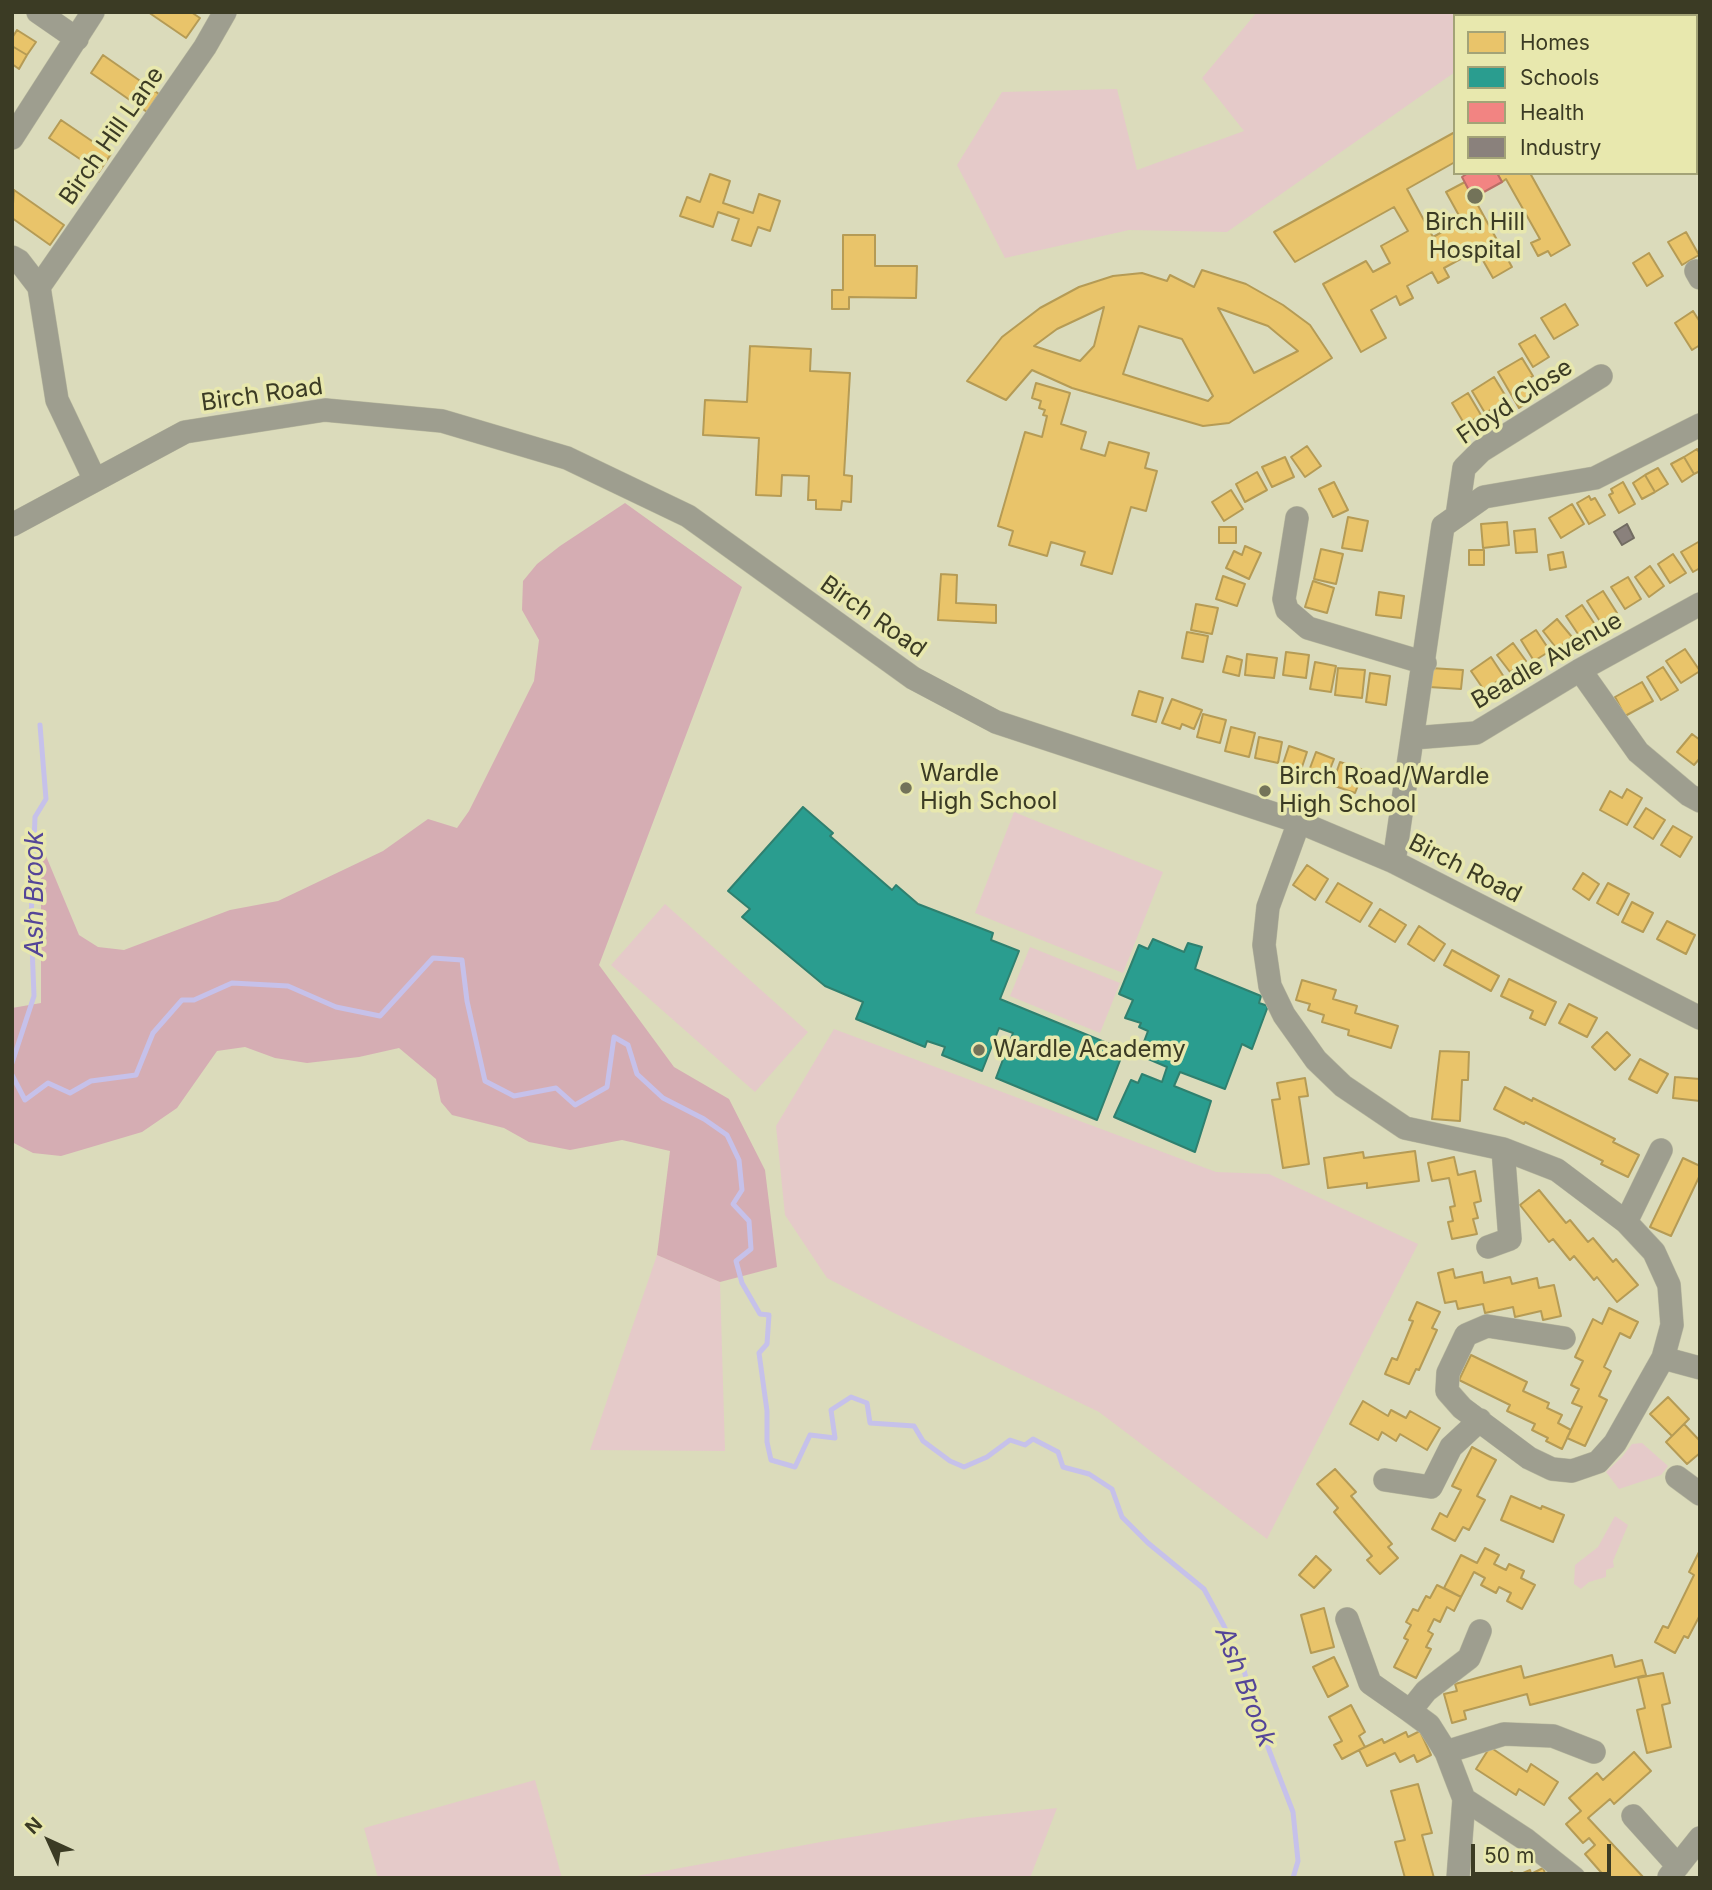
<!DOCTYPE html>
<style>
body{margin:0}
#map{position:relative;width:1712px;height:1890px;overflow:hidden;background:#dbdbbb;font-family:Inter,sans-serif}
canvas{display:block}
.frame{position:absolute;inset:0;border:14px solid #3b3b24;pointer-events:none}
.legend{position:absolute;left:1453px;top:14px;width:245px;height:161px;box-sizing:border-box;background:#e8e8ae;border:2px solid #a3a377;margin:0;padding:9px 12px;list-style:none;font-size:21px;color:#3b3b24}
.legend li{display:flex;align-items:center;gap:14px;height:35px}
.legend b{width:35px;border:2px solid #a3a377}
.north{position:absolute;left:14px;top:1806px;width:70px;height:70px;-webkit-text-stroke:5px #e8e8ae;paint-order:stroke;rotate:315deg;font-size:19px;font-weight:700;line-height:28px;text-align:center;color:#3b3b24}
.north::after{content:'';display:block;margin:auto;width:24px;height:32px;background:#3b3b24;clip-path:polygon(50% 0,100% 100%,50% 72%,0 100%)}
.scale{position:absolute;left:1471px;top:1844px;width:140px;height:32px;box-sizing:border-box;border:4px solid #3b3b24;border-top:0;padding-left:9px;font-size:21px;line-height:24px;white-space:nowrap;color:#3b3b24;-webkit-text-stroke:5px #e8e8ae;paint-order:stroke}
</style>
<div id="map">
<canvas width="1712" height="1890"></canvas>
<div class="frame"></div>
<ul class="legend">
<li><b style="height:19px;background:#e9c46a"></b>Homes</li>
<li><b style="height:19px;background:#2a9d8f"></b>Schools</li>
<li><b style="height:19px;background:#f28482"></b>Health</li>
<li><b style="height:19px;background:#8a817c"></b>Industry</li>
</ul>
<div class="north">N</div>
<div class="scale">50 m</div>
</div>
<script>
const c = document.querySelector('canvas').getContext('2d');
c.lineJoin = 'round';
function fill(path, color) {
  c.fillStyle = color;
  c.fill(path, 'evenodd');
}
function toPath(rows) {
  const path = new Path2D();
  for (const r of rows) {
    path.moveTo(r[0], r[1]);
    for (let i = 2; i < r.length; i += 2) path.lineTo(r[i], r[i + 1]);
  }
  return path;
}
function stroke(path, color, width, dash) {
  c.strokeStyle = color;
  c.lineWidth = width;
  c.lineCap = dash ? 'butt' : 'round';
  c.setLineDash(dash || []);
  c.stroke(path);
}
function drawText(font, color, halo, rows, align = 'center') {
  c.font = font + ' Inter,sans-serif';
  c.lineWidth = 7;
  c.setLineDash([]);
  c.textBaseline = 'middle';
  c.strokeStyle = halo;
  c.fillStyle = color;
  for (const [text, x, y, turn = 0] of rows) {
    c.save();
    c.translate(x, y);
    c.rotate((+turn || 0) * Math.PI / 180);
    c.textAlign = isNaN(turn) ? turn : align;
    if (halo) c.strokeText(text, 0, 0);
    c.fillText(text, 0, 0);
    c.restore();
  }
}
fill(toPath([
 [1257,12,1540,12,1535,16,1455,16,1455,72,1227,232,1129,230,1005,258,957,165,1002,92,1117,89,1137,170,1244,131,1202,78],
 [1014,812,1163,872,1123,973,975,913],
 [665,904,808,1032,755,1092,611,965],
 [1030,947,1120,983,1100,1033,1010,996],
 [834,1029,1216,1172,1269,1174,1418,1244,1267,1539,1099,1412,894,1313,827,1278,785,1215,776,1126],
 [657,1255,720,1282,725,1451,590,1450],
 [1642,1443,1668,1466,1661,1475,1619,1489,1606,1472,1622,1457,1632,1444],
 [1615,1516,1628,1525,1613,1561,1614,1567,1606,1570,1606,1577,1589,1582,1581,1589,1574,1584,1575,1565,1598,1547],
 [535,1780,562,1878,378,1878,364,1828],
 [1057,1808,1030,1878,626,1878,821,1842,969,1818]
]), '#e5cac9');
fill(toPath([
 [625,503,742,587,599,965,674,1067,729,1099,765,1170,777,1267,720,1282,657,1255,670,1151,622,1140,570,1150,529,1142,504,1128,452,1115,441,1102,436,1079,399,1048,359,1057,307,1063,275,1058,245,1047,217,1051,177,1108,142,1132,61,1156,33,1153,12,1142,12,1008,41,1003,41,844,79,935,98,947,124,950,230,910,278,901,383,851,428,819,457,828,469,811,534,681,539,640,522,610,523,581,537,564,560,546]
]), '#d5adb3');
const homes = toPath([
 [148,12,191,12,200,18,186,38,148,12],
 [17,30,36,42,27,55,12,46,12,38,17,30],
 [12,46,27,55,19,69,12,64,12,46],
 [103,55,159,94,147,112,91,73,103,55],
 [61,120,111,154,99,172,49,138,61,120],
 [1455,132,1455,162,1407,189,1433,237,1462,221,1446,192,1465,182,1512,267,1493,278,1477,250,1444,268,1449,277,1438,283,1432,272,1407,286,1413,298,1400,305,1396,296,1371,310,1386,338,1361,352,1323,284,1366,261,1373,272,1390,263,1381,246,1408,231,1394,207,1295,262,1274,232,1455,132],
 [1497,173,1530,173,1570,245,1551,256,1548,251,1538,256,1531,243,1540,239,1506,179,1502,182,1497,173],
 [710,174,730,181,723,203,753,213,759,194,780,201,770,231,758,227,751,246,732,240,739,219,718,212,713,227,680,216,687,197,700,202,710,174],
 [14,190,64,225,50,245,12,218,14,190],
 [1686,232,1699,255,1682,265,1668,242,1686,232],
 [843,235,875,235,875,266,917,266,916,298,849,297,849,309,832,309,832,290,843,290,843,235],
 [1649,253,1663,276,1647,286,1633,263,1649,253],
 [1202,270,1246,284,1283,305,1310,325,1332,358,1229,423,1203,426,1072,388,1032,370,1006,400,967,381,1002,337,1040,308,1079,287,1113,276,1142,273,1167,281,1170,275,1194,287,1202,270],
 [1104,307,1094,346,1080,361,1034,346,1057,329,1104,307],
 [1218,308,1268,326,1298,351,1254,373,1218,308],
 [1139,326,1182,339,1213,396,1208,401,1123,374,1139,326],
 [1565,304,1578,325,1554,339,1541,318,1565,304],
 [1693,311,1700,322,1700,345,1692,350,1675,323,1693,311],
 [1535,335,1549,357,1533,367,1519,344,1535,335],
 [750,346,811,349,810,371,850,373,844,475,852,476,851,502,842,501,841,510,816,509,816,500,808,500,809,476,782,475,781,496,756,495,759,438,703,435,705,400,747,402,750,346],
 [1522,358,1533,376,1521,383,1532,400,1519,408,1498,372,1522,358],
 [1494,377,1508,400,1485,413,1472,391,1494,377],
 [1036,383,1070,393,1061,424,1086,432,1081,449,1105,456,1109,442,1149,453,1145,468,1157,471,1146,511,1131,507,1112,574,1081,565,1085,552,1051,542,1047,556,1009,545,1013,531,998,526,1025,432,1042,437,1047,416,1043,415,1045,410,1039,408,1041,401,1032,398,1036,383],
 [1468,393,1481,415,1465,425,1452,403,1468,393],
 [1307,446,1321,466,1305,477,1291,457,1307,446],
 [1697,449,1700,454,1700,471,1694,474,1684,457,1697,449],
 [1285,457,1294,477,1272,487,1262,467,1285,457],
 [1684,457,1694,474,1682,482,1671,464,1684,457],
 [1658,468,1668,484,1655,492,1645,475,1658,468],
 [1257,472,1267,490,1245,502,1236,484,1257,472],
 [1645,475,1655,492,1642,499,1633,483,1645,475],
 [1334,482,1348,510,1333,517,1319,489,1334,482],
 [1623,482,1635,504,1619,513,1609,495,1613,493,1611,489,1623,482],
 [1231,490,1243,509,1224,521,1212,502,1231,490],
 [1589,496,1591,500,1595,498,1605,515,1589,524,1577,503,1589,496],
 [1572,504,1584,524,1561,538,1549,518,1572,504],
 [1348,517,1368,521,1362,551,1342,548,1348,517],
 [1507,522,1509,545,1483,548,1481,524,1507,522],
 [1219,527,1236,527,1236,543,1219,543,1219,527],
 [1535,529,1537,552,1516,553,1514,531,1535,529],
 [1700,541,1700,568,1693,572,1681,552,1700,541],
 [1245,546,1261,553,1249,579,1226,568,1234,551,1242,555,1245,546],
 [1321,549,1343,554,1336,584,1314,579,1321,549],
 [1469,550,1484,550,1484,565,1469,565,1469,550],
 [1563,552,1566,567,1550,570,1548,555,1563,552],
 [1673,554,1686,573,1670,583,1658,564,1673,554],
 [1650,566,1664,586,1649,597,1635,577,1650,566],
 [941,574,957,575,956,603,996,605,996,623,938,620,941,574],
 [1223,576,1245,584,1237,606,1216,599,1223,576],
 [1628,577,1641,599,1625,609,1611,587,1628,577],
 [1313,581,1334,588,1327,613,1305,607,1313,581],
 [1603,591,1617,613,1601,623,1587,601,1603,591],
 [1379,592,1404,596,1401,618,1376,615,1379,592],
 [1196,604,1218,608,1212,634,1191,630,1196,604],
 [1582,605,1596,626,1580,637,1566,616,1582,605],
 [1557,619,1572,637,1557,649,1543,631,1557,619],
 [1536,630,1550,651,1534,661,1521,640,1536,630],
 [1187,632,1208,636,1203,662,1182,658,1187,632],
 [1513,643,1526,661,1510,672,1497,655,1513,643],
 [1685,649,1700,671,1681,683,1666,661,1685,649],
 [1286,652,1309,655,1306,678,1283,675,1286,652],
 [1247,654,1277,658,1274,678,1245,675,1247,654],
 [1227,656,1242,660,1239,676,1223,672,1227,656],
 [1491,657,1504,677,1484,690,1471,671,1491,657],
 [1315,662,1336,666,1331,692,1310,689,1315,662],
 [1663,667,1678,690,1661,700,1647,677,1663,667],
 [1338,668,1365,670,1362,698,1335,695,1338,668],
 [1430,668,1463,670,1461,689,1429,687,1430,668],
 [1370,673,1390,676,1386,705,1366,702,1370,673],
 [1642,682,1653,701,1625,716,1615,697,1642,682],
 [1139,691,1163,698,1156,722,1132,715,1139,691],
 [1172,699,1202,710,1194,729,1182,724,1180,729,1162,723,1172,699],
 [1203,714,1226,720,1220,743,1197,737,1203,714],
 [1231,727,1255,733,1249,757,1225,751,1231,727],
 [1692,734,1700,740,1700,758,1694,765,1677,752,1692,734],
 [1259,737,1282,742,1278,763,1255,758,1259,737],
 [1289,746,1307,752,1301,770,1283,764,1289,746],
 [1316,752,1334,759,1325,782,1307,776,1316,752],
 [1340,762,1364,770,1355,793,1332,785,1340,762],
 [1627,789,1642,798,1627,825,1600,810,1610,791,1622,798,1627,789],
 [1646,808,1665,820,1653,839,1634,827,1646,808],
 [1673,826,1692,837,1680,857,1661,845,1673,826],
 [1307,865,1328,879,1315,900,1293,885,1307,865],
 [1583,873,1599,884,1589,900,1573,889,1583,873],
 [1338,883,1372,903,1360,922,1326,902,1338,883],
 [1608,883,1629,894,1618,915,1597,903,1608,883],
 [1632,902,1653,913,1643,932,1622,922,1632,902],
 [1380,909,1406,925,1395,942,1369,926,1380,909],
 [1667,921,1695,935,1686,954,1657,939,1667,921],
 [1419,926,1445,944,1434,961,1408,944,1419,926],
 [1452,950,1499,976,1491,991,1444,965,1452,950],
 [1509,979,1556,1002,1545,1025,1530,1018,1533,1011,1501,996,1509,979],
 [1302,980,1336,990,1333,999,1357,1006,1355,1013,1398,1026,1391,1048,1348,1035,1349,1030,1322,1022,1324,1015,1308,1010,1310,1004,1296,1000,1302,980],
 [1569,1004,1597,1018,1587,1037,1559,1023,1569,1004],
 [1607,1032,1630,1055,1615,1070,1592,1047,1607,1032],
 [1440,1051,1469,1052,1468,1080,1462,1080,1460,1121,1432,1119,1440,1051],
 [1640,1059,1668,1074,1657,1093,1629,1079,1640,1059],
 [1675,1077,1700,1079,1700,1101,1673,1098,1675,1077],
 [1305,1078,1308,1096,1299,1097,1309,1164,1283,1168,1272,1100,1280,1099,1277,1083,1305,1078],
 [1505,1087,1532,1101,1533,1098,1615,1139,1613,1142,1639,1155,1628,1177,1601,1164,1603,1161,1525,1122,1524,1124,1494,1109,1505,1087],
 [1415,1151,1419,1181,1367,1188,1367,1183,1328,1188,1324,1158,1363,1152,1364,1158,1415,1151],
 [1454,1157,1458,1175,1475,1171,1481,1201,1474,1203,1478,1218,1473,1219,1477,1234,1452,1239,1448,1222,1453,1221,1450,1207,1455,1206,1449,1178,1432,1181,1428,1163,1454,1157],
 [1683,1158,1700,1166,1700,1175,1671,1236,1650,1227,1683,1158],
 [1539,1190,1566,1223,1570,1220,1588,1242,1593,1238,1613,1262,1616,1259,1638,1285,1617,1302,1597,1277,1594,1280,1574,1256,1570,1260,1553,1239,1549,1242,1520,1205,1539,1190],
 [1453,1269,1455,1278,1482,1272,1484,1283,1510,1277,1512,1284,1537,1278,1539,1288,1554,1285,1561,1316,1543,1320,1541,1311,1515,1317,1513,1307,1485,1313,1483,1304,1458,1309,1456,1301,1445,1303,1438,1273,1453,1269],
 [1417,1302,1440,1312,1432,1328,1437,1330,1419,1370,1416,1369,1409,1384,1385,1374,1392,1358,1397,1360,1413,1321,1409,1320,1417,1302],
 [1609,1308,1638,1322,1630,1338,1620,1333,1604,1367,1611,1371,1599,1396,1607,1400,1585,1446,1567,1438,1582,1407,1572,1403,1579,1389,1571,1385,1583,1361,1575,1357,1593,1319,1602,1324,1609,1308],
 [1471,1355,1527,1382,1523,1391,1549,1403,1547,1408,1562,1415,1558,1423,1571,1430,1562,1449,1546,1441,1548,1438,1532,1430,1535,1424,1507,1411,1510,1405,1459,1380,1471,1355],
 [1668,1397,1689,1419,1672,1436,1650,1414,1668,1397],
 [1363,1401,1388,1416,1391,1410,1406,1418,1410,1411,1440,1428,1427,1450,1400,1434,1396,1441,1382,1432,1378,1440,1350,1424,1363,1401],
 [1684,1424,1700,1441,1700,1453,1687,1464,1666,1442,1684,1424],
 [1472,1447,1496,1460,1477,1496,1485,1500,1469,1530,1463,1527,1455,1541,1432,1529,1440,1513,1447,1517,1461,1490,1452,1486,1472,1447],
 [1335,1469,1356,1492,1351,1496,1392,1544,1388,1547,1398,1558,1380,1574,1367,1560,1372,1556,1334,1512,1338,1508,1317,1484,1335,1469],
 [1511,1496,1541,1509,1542,1506,1564,1515,1553,1542,1501,1520,1511,1496],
 [1485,1548,1499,1555,1494,1564,1506,1570,1509,1564,1524,1571,1521,1578,1535,1585,1522,1609,1507,1601,1511,1593,1499,1587,1496,1593,1481,1585,1485,1578,1474,1572,1461,1597,1444,1588,1461,1555,1477,1563,1485,1548],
 [1700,1550,1700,1615,1688,1638,1684,1636,1675,1653,1655,1642,1663,1626,1668,1628,1694,1575,1689,1572,1700,1550],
 [1316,1556,1331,1570,1314,1588,1299,1575,1316,1556],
 [1437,1585,1461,1597,1454,1611,1447,1607,1440,1622,1434,1619,1428,1631,1433,1634,1426,1647,1431,1649,1416,1678,1394,1667,1408,1640,1404,1638,1411,1625,1406,1622,1413,1609,1418,1611,1426,1596,1430,1598,1437,1585],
 [1324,1608,1334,1647,1311,1653,1301,1615,1324,1608],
 [1612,1655,1615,1667,1642,1660,1646,1675,1530,1705,1527,1694,1464,1711,1466,1719,1452,1723,1444,1694,1457,1691,1455,1684,1521,1666,1524,1678,1612,1655],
 [1334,1657,1348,1686,1328,1697,1313,1667,1334,1657],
 [1663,1673,1670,1703,1662,1705,1671,1747,1647,1753,1637,1710,1645,1708,1638,1678,1663,1673],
 [1351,1705,1365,1732,1359,1736,1365,1747,1342,1759,1334,1745,1342,1741,1329,1717,1351,1705],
 [1420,1731,1431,1755,1417,1762,1414,1755,1400,1762,1395,1753,1367,1766,1359,1750,1382,1739,1384,1743,1406,1732,1408,1737,1420,1731],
 [1490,1747,1527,1772,1531,1764,1558,1782,1544,1805,1519,1789,1516,1795,1476,1769,1490,1747],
 [1634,1752,1651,1771,1614,1804,1610,1799,1588,1818,1644,1878,1606,1878,1585,1854,1595,1845,1589,1838,1583,1843,1566,1824,1581,1811,1569,1798,1597,1773,1603,1780,1634,1752],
 [1418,1784,1432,1833,1422,1835,1434,1878,1405,1878,1395,1842,1405,1840,1391,1791,1418,1784],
 [1543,1868,1547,1878,1499,1878,1512,1872,1514,1877,1530,1870,1531,1874,1543,1868]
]);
fill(homes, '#e9c46a');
stroke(homes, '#b59b55', 2);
const schools = toPath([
 [803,807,833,833,830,836,892,890,896,885,918,904,993,933,991,940,1019,951,1000,999,1124,1050,1097,1120,996,1078,1013,1033,999,1028,982,1071,942,1055,945,1047,927,1041,925,1047,856,1019,863,1002,825,986,742,917,750,909,728,891,803,807],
 [1153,939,1184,952,1188,943,1202,947,1195,969,1261,996,1259,1003,1268,1006,1252,1049,1242,1044,1225,1089,1180,1072,1174,1086,1211,1101,1195,1152,1114,1117,1131,1080,1138,1083,1142,1074,1162,1082,1167,1067,1139,1055,1148,1031,1139,1027,1141,1023,1125,1018,1133,1000,1119,994,1139,945,1148,949,1153,939]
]);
fill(schools, '#2a9d8f');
stroke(schools, '#2f806f', 2);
const health = toPath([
 [1468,173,1497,173,1502,182,1473,198,1462,177,1468,173]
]);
fill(health, '#f28482');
stroke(health, '#bb6e66', 2);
const industry = toPath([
 [1627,524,1634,538,1622,545,1614,532,1627,524]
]);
fill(industry, '#8a817c');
stroke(industry, '#726c62', 2);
stroke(toPath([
 [12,1063,34,996,31,920,35,817,46,799,40,725],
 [12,1075,25,1100,48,1083,70,1093,91,1081,136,1075,153,1033,182,1000,194,1000,232,983,288,986,336,1007,380,1016,433,958,462,960,467,1001,485,1081,514,1096,556,1088,575,1105,607,1087,614,1037,628,1045,637,1074,663,1098,704,1119,727,1135,739,1160,742,1190,733,1204,749,1221,751,1249,736,1261,742,1283,760,1314,769,1315,767,1344,759,1353,767,1411,767,1442,771,1460,795,1467,810,1435,835,1438,831,1410,851,1397,867,1403,870,1423,914,1426,923,1441,950,1461,964,1467,987,1457,1010,1440,1025,1445,1033,1439,1058,1452,1063,1467,1089,1474,1112,1489,1122,1517,1148,1543,1204,1589,1224,1626,1244,1670,1254,1711,1293,1812,1298,1861,1293,1878]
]), '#c6c1ea', 5);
const minor = toPath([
 [38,12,77,39],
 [12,138,93,12],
 [1696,156,1700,154],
 [12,257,19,261,39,287,57,400,95,480],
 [1696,271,1700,278],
 [39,287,205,47,225,12],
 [1457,516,1464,468,1481,451,1601,376],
 [1297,518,1284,599,1287,610,1308,628,1425,663],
 [12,525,185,432,325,410,442,421,567,458,688,516,913,678,996,722,1299,822,1394,862,1700,1018],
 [1580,670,1638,752,1689,795,1700,801],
 [1413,738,1476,733,1580,670,1700,604],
 [1299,822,1268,907,1264,945,1270,986,1284,1015,1316,1060,1343,1086,1405,1128,1503,1149,1557,1170,1626,1222,1654,1252,1669,1285,1672,1325,1663,1358,1615,1443,1598,1462,1572,1471,1552,1469,1529,1458,1462,1408,1447,1391,1448,1373,1466,1335,1487,1326,1564,1338],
 [1394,862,1443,526,1484,497,1595,478,1700,425],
 [1626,1222,1661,1150],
 [1488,1247,1510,1239,1503,1149],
 [1663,1358,1700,1368],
 [1677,1477,1700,1494],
 [1385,1480,1431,1487,1451,1447,1480,1420],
 [1347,1619,1370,1683,1410,1711],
 [1480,1631,1469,1658,1426,1691,1410,1711,1429,1725,1446,1752,1464,1799,1525,1839,1574,1878],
 [1446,1752,1504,1734,1553,1736,1594,1752],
 [1633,1816,1678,1866],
 [1669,1877,1700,1838],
 [1458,1878,1464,1799]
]);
stroke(minor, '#b9b99f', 24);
stroke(minor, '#9e9e8f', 23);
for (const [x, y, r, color] of [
 [1475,196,9,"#737359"],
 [906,788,7,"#737359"],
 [1265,791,7,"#737359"],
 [979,1050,7,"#737359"]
]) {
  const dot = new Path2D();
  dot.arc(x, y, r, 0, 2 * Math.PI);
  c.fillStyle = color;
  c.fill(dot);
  stroke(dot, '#e8e8ae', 2.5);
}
drawText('24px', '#3b3b24', '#e8e8ae', [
 ["Birch Hill Lane",112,136,-55],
 ["Birch Road",262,395,-8],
 ["Floyd Close",1515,402,-34],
 ["Birch Road",873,617,35],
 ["Beadle Avenue",1547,661,-30],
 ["Birch Road",1465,869,27]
]);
drawText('24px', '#3b3b24', '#e8e8ae', [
 ["Birch Hill",1475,223,"center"],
 ["Hospital",1475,251,"center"],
 ["Wardle",920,774],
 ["High School",920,802],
 ["Birch Road/Wardle",1279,777],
 ["High School",1279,805],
 ["Wardle Academy",993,1050]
], 'left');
drawText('italic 26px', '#544598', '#e8e8ae', [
 ["Ash Brook",35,894,-90],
 ["Ash Brook",1245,1687,69]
]);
</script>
